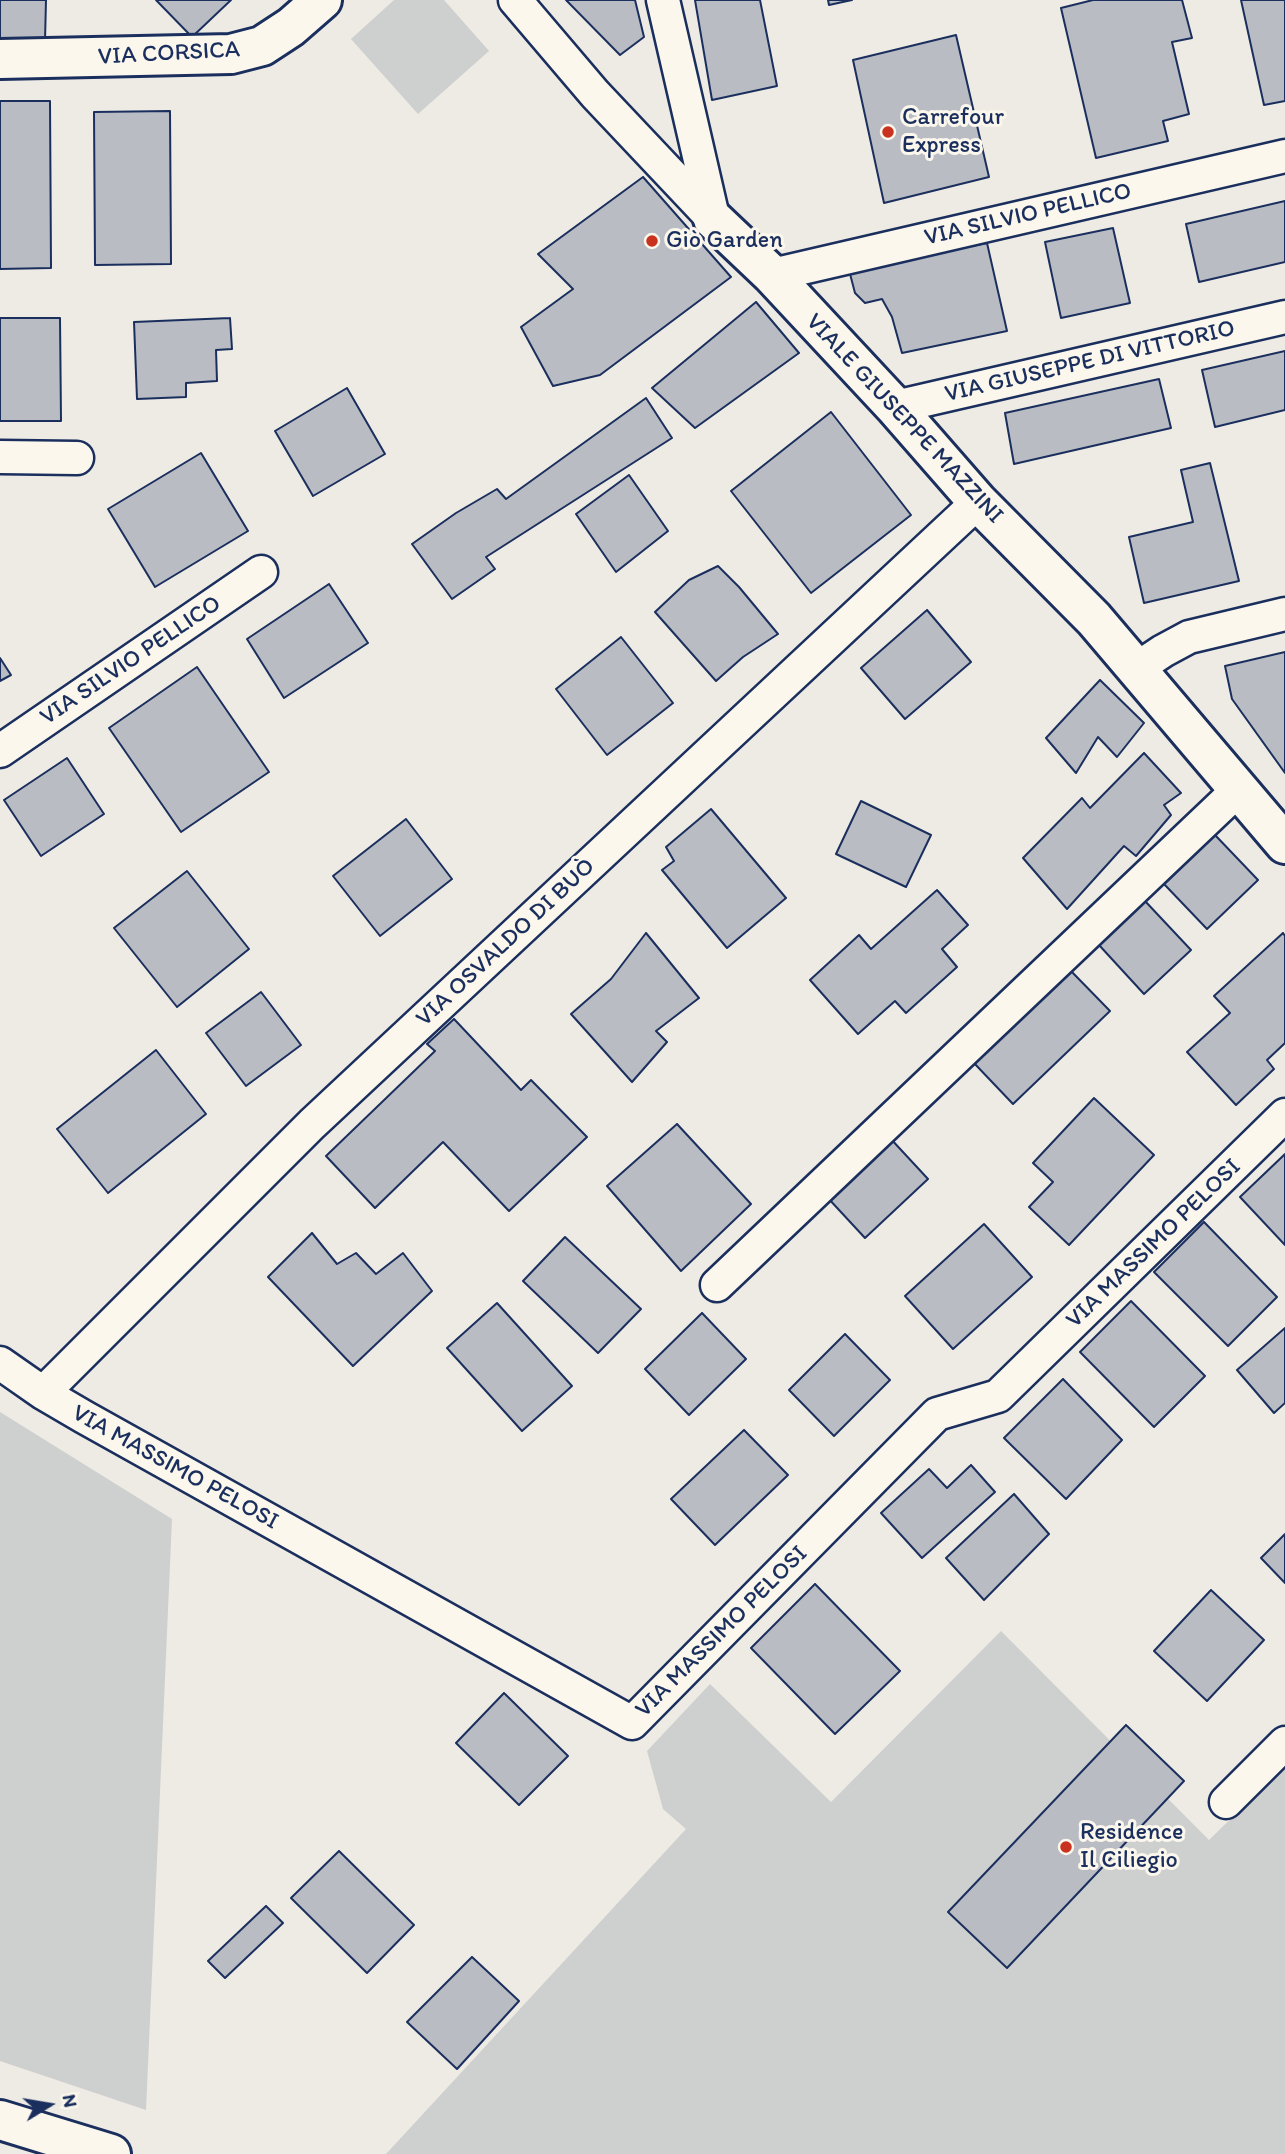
<!DOCTYPE html>
<meta charset="utf-8">
<style>
body{margin:0}
#map{position:relative;width:1285px;height:2154px;overflow:hidden;background:#eeebe4;font-family:Itim,sans-serif}
canvas{display:block}
.north{position:absolute;left:14px;top:2070px;width:70px;height:70px;-webkit-text-stroke:5px #fbf7ec;paint-order:stroke;rotate:79deg;font-size:19px;font-weight:700;line-height:28px;text-align:center;color:#1b2f5e}
.north::after{content:'';display:block;margin:auto;width:24px;height:32px;background:#1b2f5e;clip-path:polygon(50% 0,100% 100%,50% 72%,0 100%)}
</style>
<div id="map">
<canvas width="1285" height="2154"></canvas>
<div class="north">N</div>
</div>
<script>
const c = document.querySelector('canvas').getContext('2d');
c.lineJoin = 'round';
function fill(path, color) {
  c.fillStyle = color;
  c.fill(path, 'evenodd');
}
function toPath(rows) {
  const path = new Path2D();
  for (const r of rows) {
    path.moveTo(r[0], r[1]);
    for (let i = 2; i < r.length; i += 2) path.lineTo(r[i], r[i + 1]);
  }
  return path;
}
function stroke(path, color, width, dash) {
  c.strokeStyle = color;
  c.lineWidth = width;
  c.lineCap = dash ? 'butt' : 'round';
  c.setLineDash(dash || []);
  c.stroke(path);
}
function drawText(font, color, halo, rows, align = 'center') {
  c.font = font + ' Itim,sans-serif';
  c.lineWidth = 6;
  c.setLineDash([]);
  c.textBaseline = 'middle';
  c.strokeStyle = halo;
  c.fillStyle = color;
  for (const [text, x, y, turn = 0] of rows) {
    c.save();
    c.translate(x, y);
    c.rotate((+turn || 0) * Math.PI / 180);
    c.textAlign = isNaN(turn) ? turn : align;
    if (halo) c.strokeText(text, 0, 0);
    c.fillText(text, 0, 0);
    c.restore();
  }
}
fill(toPath([
 [394,0,444,0,489,51,418,114,351,39],
 [0,1412,172,1519,146,2110,0,2061],
 [1001,1631,1209,1840,1285,1766,1285,2154,386,2154,686,1829,663,1809,647,1751,710,1684,831,1802]
]), '#cecfcf');
const building = toPath([
 [0,0,46,0,45,41,0,42,0,0],
 [156,0,231,0,192,37,156,0],
 [566,0,635,0,644,37,620,55,566,0],
 [695,0,760,0,777,86,712,100,695,0],
 [828,0,852,0,829,5,828,0],
 [1093,0,1182,0,1192,38,1172,42,1189,114,1163,121,1168,141,1096,158,1061,8,1093,0],
 [1241,0,1285,0,1285,101,1264,105,1241,0],
 [956,35,989,177,884,203,853,60,956,35],
 [0,101,50,101,51,268,0,269,0,101],
 [170,111,171,264,95,265,94,112,170,111],
 [643,177,731,277,600,375,553,386,521,327,573,289,538,254,643,177],
 [1285,201,1285,262,1199,282,1186,224,1285,201],
 [1113,228,1130,303,1061,318,1045,242,1113,228],
 [987,243,1007,331,902,353,892,317,882,299,865,303,855,293,849,270,987,243],
 [756,302,799,353,695,428,652,388,756,302],
 [0,318,60,318,61,421,0,421,0,318],
 [230,318,232,349,216,350,217,381,186,383,186,397,137,399,134,322,230,318],
 [1285,351,1285,410,1215,427,1202,370,1285,351],
 [1159,379,1171,428,1014,464,1005,413,1159,379],
 [347,388,385,454,313,496,275,431,347,388],
 [646,398,672,438,486,557,495,569,452,599,412,544,456,513,497,489,506,499,646,398],
 [831,412,911,515,811,593,731,491,831,412],
 [201,453,248,531,155,587,108,509,201,453],
 [1210,463,1239,581,1144,603,1129,537,1193,522,1181,470,1210,463],
 [629,475,668,531,616,572,576,514,629,475],
 [718,566,739,587,778,634,743,657,716,681,655,612,689,580,718,566],
 [329,584,368,643,284,698,247,639,329,584],
 [927,610,971,662,905,719,861,668,927,610],
 [621,637,673,703,607,755,556,689,621,637],
 [1285,652,1285,773,1232,699,1225,666,1285,652],
 [0,658,11,675,0,681,0,658],
 [197,667,269,772,181,832,109,728,197,667],
 [1100,680,1144,723,1117,757,1098,737,1076,773,1046,738,1100,680],
 [1144,753,1181,793,1164,805,1171,815,1136,856,1124,846,1067,909,1023,858,1082,798,1090,808,1144,753],
 [67,758,104,814,41,856,4,800,67,758],
 [861,801,931,835,906,887,836,854,861,801],
 [711,809,786,898,727,948,662,870,674,861,666,847,711,809],
 [406,819,452,879,380,936,333,876,406,819],
 [1215,835,1258,880,1207,929,1164,884,1215,835],
 [187,871,249,949,177,1007,114,928,187,871],
 [937,890,968,925,942,949,957,967,906,1013,895,1001,858,1034,810,980,859,935,871,949,937,890],
 [1145,901,1191,950,1144,994,1099,945,1145,901],
 [646,933,699,998,656,1031,667,1042,632,1082,571,1014,611,979,646,933],
 [1283,933,1285,936,1285,1043,1267,1060,1274,1069,1236,1105,1187,1052,1230,1013,1214,996,1283,933],
 [1070,970,1110,1011,1013,1104,973,1062,1070,970],
 [261,992,301,1045,246,1086,206,1033,261,992],
 [454,1019,521,1090,531,1080,587,1137,509,1211,443,1142,375,1208,326,1156,435,1051,427,1044,454,1019],
 [156,1050,206,1114,108,1193,57,1129,156,1050],
 [1094,1098,1154,1155,1069,1245,1029,1207,1053,1182,1033,1163,1094,1098],
 [677,1124,751,1204,681,1271,607,1186,677,1124],
 [890,1138,928,1179,865,1238,827,1197,890,1138],
 [1285,1154,1285,1245,1240,1197,1285,1154],
 [1204,1222,1277,1297,1228,1346,1154,1272,1204,1222],
 [984,1224,1032,1277,953,1349,905,1296,984,1224],
 [312,1233,337,1264,356,1253,376,1274,403,1253,432,1291,353,1366,268,1277,312,1233],
 [565,1237,641,1309,598,1353,523,1281,565,1237],
 [1131,1301,1205,1376,1154,1427,1080,1352,1131,1301],
 [497,1303,572,1386,522,1431,447,1348,497,1303],
 [702,1313,746,1359,689,1415,645,1369,702,1313],
 [1285,1328,1285,1403,1274,1413,1237,1370,1285,1328],
 [845,1334,890,1380,834,1436,789,1390,845,1334],
 [1063,1379,1122,1440,1066,1499,1004,1438,1063,1379],
 [744,1430,788,1475,715,1545,671,1499,744,1430],
 [971,1465,995,1492,922,1558,881,1513,929,1469,947,1488,971,1465],
 [1014,1494,1049,1534,984,1600,946,1558,1014,1494],
 [1285,1534,1285,1583,1261,1558,1285,1534],
 [815,1584,900,1671,835,1734,751,1648,815,1584],
 [1211,1590,1264,1640,1207,1701,1154,1651,1211,1590],
 [504,1693,568,1756,519,1805,456,1743,504,1693],
 [1126,1725,1184,1781,1007,1968,948,1912,1126,1725],
 [339,1851,414,1925,367,1973,291,1898,339,1851],
 [266,1906,283,1923,225,1978,208,1961,266,1906],
 [472,1957,519,2001,457,2069,407,2022,472,1957]
]);
fill(building, '#b9bcc3');
stroke(building, '#1b2f5e', 2);
const minor = toPath([
 [515,0,595,94,713,219],
 [663,0,713,217],
 [772,275,1285,156],
 [895,407,1285,317],
 [0,457,77,458],
 [1136,669,1163,651,1189,637,1285,614],
 [0,751,261,572],
 [717,1285,1239,789],
 [0,1363,43,1393,84,1417,632,1723,937,1414,998,1396,1285,1115],
 [43,1393,312,1124,978,502],
 [1226,1802,1285,1743]
]);
const tertiary = toPath([
 [713,219,772,275,895,407,978,502,1094,619,1285,844]
]);
const secondary = toPath([
 [0,59,231,54,262,46,291,27,322,0],
 [0,2120,111,2154]
]);
stroke(minor, '#1b2f5e', 37);
stroke(tertiary, '#1b2f5e', 44);
stroke(secondary, '#1b2f5e', 44);
stroke(minor, '#fbf7ec', 32);
stroke(tertiary, '#fbf7ec', 38);
stroke(secondary, '#fbf7ec', 38);
for (const [x, y, r, color] of [
 [888,132,7,"#c8321e"],
 [652,241,7,"#c8321e"],
 [1066,1847,7,"#c8321e"]
]) {
  const dot = new Path2D();
  dot.arc(x, y, r, 0, 2 * Math.PI);
  c.fillStyle = color;
  c.fill(dot);
  stroke(dot, '#fbf7ec', 2.5);
}
drawText('24px', '#1b2f5e', '#fbf7ec', [
 ["VIA CORSICA",169,54,-3],
 ["VIA SILVIO PELLICO",1028,215,-13],
 ["VIA GIUSEPPE DI VITTORIO",1090,362,-13],
 ["VIALE GIUSEPPE MAZZINI",904,419,47],
 ["VIA SILVIO PELLICO",131,661,-34],
 ["VIA OSVALDO DI BUÒ",506,943,-43],
 ["VIA MASSIMO PELOSI",1154,1244,-44],
 ["VIA MASSIMO PELOSI",175,1468,29],
 ["VIA MASSIMO PELOSI",722,1632,-45]
]);
drawText('24px', '#1b2f5e', '#fbf7ec', [
 ["Carrefour",902,118],
 ["Express",902,146],
 ["Giò Garden",666,241],
 ["Residence",1080,1833],
 ["Il Ciliegio",1080,1861]
], 'left');
</script>
